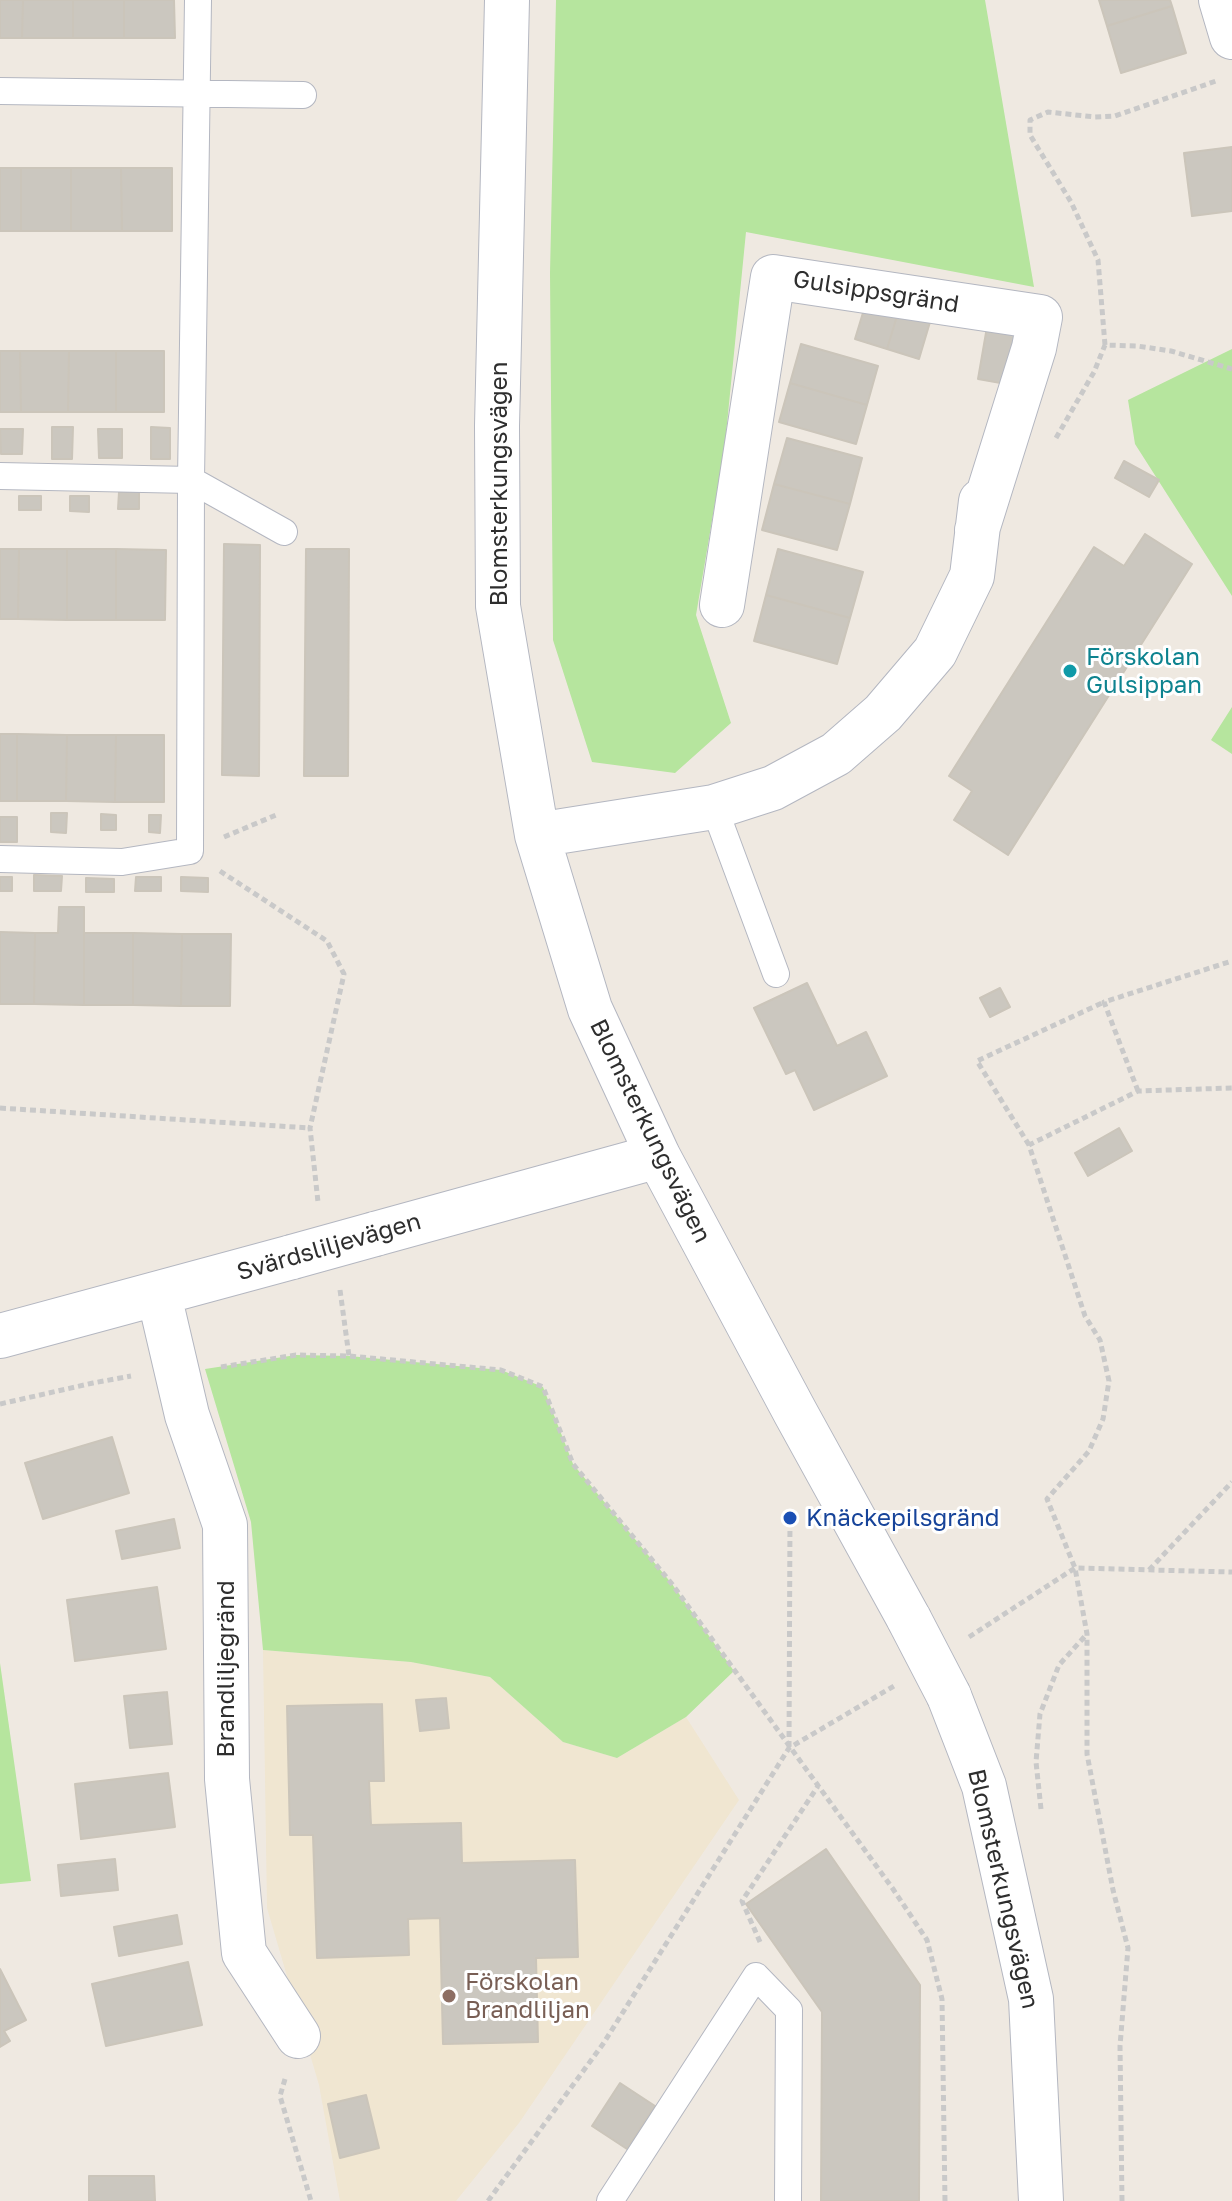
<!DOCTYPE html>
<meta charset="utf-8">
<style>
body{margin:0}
canvas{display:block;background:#efe9e1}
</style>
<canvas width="1232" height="2201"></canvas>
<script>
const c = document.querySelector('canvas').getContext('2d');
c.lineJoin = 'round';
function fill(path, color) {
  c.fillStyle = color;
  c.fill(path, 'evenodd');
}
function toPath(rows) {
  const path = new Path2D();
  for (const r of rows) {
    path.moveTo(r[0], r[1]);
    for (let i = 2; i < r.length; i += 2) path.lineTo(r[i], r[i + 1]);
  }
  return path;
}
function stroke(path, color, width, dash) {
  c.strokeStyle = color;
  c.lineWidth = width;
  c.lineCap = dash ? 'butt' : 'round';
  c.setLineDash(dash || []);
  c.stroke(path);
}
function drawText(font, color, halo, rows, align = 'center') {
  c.font = font + ' "Golos Text",sans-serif';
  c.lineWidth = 6;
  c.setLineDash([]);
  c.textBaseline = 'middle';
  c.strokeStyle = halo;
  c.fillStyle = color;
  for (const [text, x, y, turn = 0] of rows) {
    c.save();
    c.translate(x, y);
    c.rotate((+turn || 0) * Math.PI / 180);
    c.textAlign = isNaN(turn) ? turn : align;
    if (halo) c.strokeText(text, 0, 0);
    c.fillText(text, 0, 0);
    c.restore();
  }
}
fill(toPath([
 [263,1650,412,1662,490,1677,563,1742,617,1758,686,1717,739,1800,519,2123,456,2201,340,2201,319,2085,267,1908]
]), '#f0e6d1');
fill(toPath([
 [556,0,985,0,1034,287,746,232,725,444,696,615,731,723,675,773,592,762,553,640,550,273],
 [1232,349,1232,596,1135,444,1128,400],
 [1232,707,1232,754,1211,740],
 [296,1355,349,1356,501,1370,543,1387,573,1464,672,1584,734,1671,686,1717,617,1758,563,1742,490,1677,411,1662,263,1650,251,1522,205,1369],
 [0,1663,31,1881,0,1884]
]), '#b6e59e');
const building = toPath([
 [0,0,23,0,22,38,0,38,0,0],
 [23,0,73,0,73,38,22,38,23,0],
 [73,0,124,0,124,38,73,38,73,0],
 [124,0,174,0,175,38,124,38,124,0],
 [1099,0,1170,0,1172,6,1107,26,1099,0],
 [1172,6,1186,53,1121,73,1107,26,1172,6],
 [1232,147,1232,211,1192,216,1184,153,1232,147],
 [0,168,21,168,21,231,0,231,0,168],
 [21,168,71,168,71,231,21,231,21,168],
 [71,168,121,168,122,231,71,231,71,168],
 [121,168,172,168,172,231,122,231,121,168],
 [869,293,901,303,887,349,855,339,869,293],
 [901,303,933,312,919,359,887,349,901,303],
 [987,327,1021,332,1012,385,978,379,987,327],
 [801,344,878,366,867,405,790,383,801,344],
 [0,351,20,351,21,412,0,412,0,351],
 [20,351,69,351,68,412,21,412,20,351],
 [69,351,116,351,116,412,68,412,69,351],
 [116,351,164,351,164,412,116,412,116,351],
 [790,383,867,405,856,444,779,422,790,383],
 [52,427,73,427,72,459,52,459,52,427],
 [151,427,170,428,170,459,151,459,151,427],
 [0,429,23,429,22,454,1,454,0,429],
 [98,429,122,429,122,458,99,458,98,429],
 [787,438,862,458,850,504,774,484,787,438],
 [1124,461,1159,480,1149,497,1115,478,1124,461],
 [774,484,850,504,837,550,762,530,774,484],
 [119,492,139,492,139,509,118,509,119,492],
 [19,496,41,496,41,510,19,510,19,496],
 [70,496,89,496,89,512,70,511,70,496],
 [1145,534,1192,564,1008,855,954,820,972,791,949,776,1094,547,1124,566,1145,534],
 [224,544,260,545,259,776,222,775,224,544],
 [0,549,19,549,18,619,0,619,0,549],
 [19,549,67,549,67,620,18,619,19,549],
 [67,549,116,549,116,620,67,620,67,549],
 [116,549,166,550,165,620,116,620,116,549],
 [306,549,349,549,348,776,304,776,306,549],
 [778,549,863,572,850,618,766,595,778,549],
 [766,595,850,618,837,664,754,641,766,595],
 [0,734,17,734,17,801,0,801,0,734],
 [17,734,67,735,66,801,17,801,17,734],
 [67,735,116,735,115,802,66,801,67,735],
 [116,735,164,735,164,802,115,802,116,735],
 [51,813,67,813,66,833,51,832,51,813],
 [101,814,116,815,116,830,101,830,101,814],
 [149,815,161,815,160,833,149,832,149,815],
 [0,817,17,817,17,842,0,842,0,817],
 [34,875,62,876,61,891,34,891,34,875],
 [0,877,12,877,12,891,0,891,0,877],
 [136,877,161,877,161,891,135,891,136,877],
 [181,877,208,878,208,892,181,891,181,877],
 [86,878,114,879,114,892,86,892,86,878],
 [59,907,84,907,84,1005,34,1004,35,933,58,933,59,907],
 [0,932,35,933,34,1004,0,1004,0,932],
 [84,933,133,933,133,1005,84,1005,84,933],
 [133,933,182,934,181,1006,133,1005,133,933],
 [182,934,231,934,230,1006,181,1006,182,934],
 [807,983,837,1046,866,1032,887,1076,814,1110,795,1070,786,1074,754,1008,807,983],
 [1000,988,1010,1007,990,1017,980,998,1000,988],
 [1119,1128,1132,1151,1088,1176,1075,1153,1119,1128],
 [112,1437,129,1493,43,1519,25,1463,112,1437],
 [174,1519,180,1548,122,1559,116,1531,174,1519],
 [157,1587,166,1649,75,1661,67,1600,157,1587],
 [167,1692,172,1744,130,1748,124,1696,167,1692],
 [446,1698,449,1728,420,1731,416,1700,446,1698],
 [382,1704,384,1781,369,1781,371,1825,461,1823,462,1863,575,1860,578,1957,536,1958,538,2042,443,2044,440,1918,408,1919,409,1955,317,1958,313,1835,290,1835,287,1706,382,1704],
 [168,1773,175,1827,81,1839,75,1784,168,1773],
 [826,1849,920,1985,919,2201,821,2201,822,2012,746,1904,826,1849],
 [115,1859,118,1890,61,1896,58,1865,115,1859],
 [177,1915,182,1944,119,1956,114,1927,177,1915],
 [188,1962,202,2025,106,2046,92,1984,188,1962],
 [0,1969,26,2020,4,2031,10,2041,0,2047,0,1969],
 [620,2083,655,2106,627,2149,592,2126,620,2083],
 [366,2095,379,2148,340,2158,328,2104,366,2095],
 [89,2176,154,2176,155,2201,89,2201,89,2176]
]);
fill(building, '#cbc7bf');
stroke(building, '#cbc5ba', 2);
const lane = toPath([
 [0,91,303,95],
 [0,476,191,480,284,532],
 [714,807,776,974],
 [0,859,122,862,190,851,191,480,198,0],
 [610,2201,756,1976,789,2010,788,2201]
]);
const street = toPath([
 [507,0,497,426,498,606,537,835,590,1009,658,1156,795,1412,909,1619],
 [1221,0,1232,37],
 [722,605,773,277,1040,317,1034,348,977,530],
 [537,835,714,807,773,788,836,754,883,713,935,652,972,576,981,501],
 [375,1234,658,1156],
 [159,1295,187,1415,225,1525,227,1779,244,1953,298,2036],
 [0,1336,292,1257],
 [949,1696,984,1786,1031,1999,1041,2201]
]);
stroke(lane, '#b4b7c1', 28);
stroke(street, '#b4b7c1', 46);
stroke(toPath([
 [1105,345,1098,260,1071,202,1030,135,1030,120,1048,112,1095,117,1115,116,1219,80],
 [1056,438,1094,372,1105,345,1137,346,1171,351,1232,369],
 [224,837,276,815],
 [220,871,327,941,344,974,310,1128,318,1202],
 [1138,1091,1104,1002,1232,961],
 [0,1108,310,1128],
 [1029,1145,977,1061,1104,1002],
 [340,1290,349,1356],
 [221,1367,296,1355,349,1356,501,1370,543,1387,573,1464,672,1584,893,1889,927,1940,942,1999,945,2201],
 [0,1404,93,1383,131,1376],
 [1149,1570,1232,1482],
 [969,1637,1075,1568,1232,1572],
 [789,1747,790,1518],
 [1041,1809,1036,1762,1040,1714,1059,1665,1086,1635],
 [760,1942,742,1901,818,1786],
 [285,2079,280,2096,311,2201],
 [488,2201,603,2044,789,1748,894,1686],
 [1122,2201,1120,2046,1128,1948,1113,1890,1087,1754,1087,1634,1075,1568,1047,1499,1089,1451,1103,1419,1109,1381,1100,1340,1085,1316,1029,1145,1138,1091,1232,1088]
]), '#c9c9c9', 5, [6, 4]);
stroke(lane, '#fff', 26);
stroke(street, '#fff', 44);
const streetBridge = toPath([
 [292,1257,375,1234],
 [909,1619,949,1696]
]);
stroke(streetBridge, '#b4b7c1', 46, []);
stroke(streetBridge, '#fff', 44);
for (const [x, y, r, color] of [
 [1070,671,8,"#0f9aa8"],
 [790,1518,8,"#1a4fb4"],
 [449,1996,8,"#8d6e63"]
]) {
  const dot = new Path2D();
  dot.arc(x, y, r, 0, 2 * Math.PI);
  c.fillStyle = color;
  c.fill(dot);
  stroke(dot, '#fff', 3);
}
drawText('24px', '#2e2e2e', '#fff', [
 ["Gulsippsgränd",876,292,9],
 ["Blomsterkungsvägen",499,484,-90],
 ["Blomsterkungsvägen",650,1131,64],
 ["Svärdsliljevägen",329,1247,-16],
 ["Brandliljegränd",226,1669,-90],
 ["Blomsterkungsvägen",1003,1889,77]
]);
drawText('24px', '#0d838f', '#fff', [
 ["Förskolan",1086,657],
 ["Gulsippan",1086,685]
], 'left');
drawText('24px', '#164399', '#fff', [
 ["Knäckepilsgränd",806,1518]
], 'left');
drawText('24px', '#785e54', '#fff', [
 ["Förskolan",465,1982],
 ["Brandliljan",465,2010]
], 'left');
</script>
